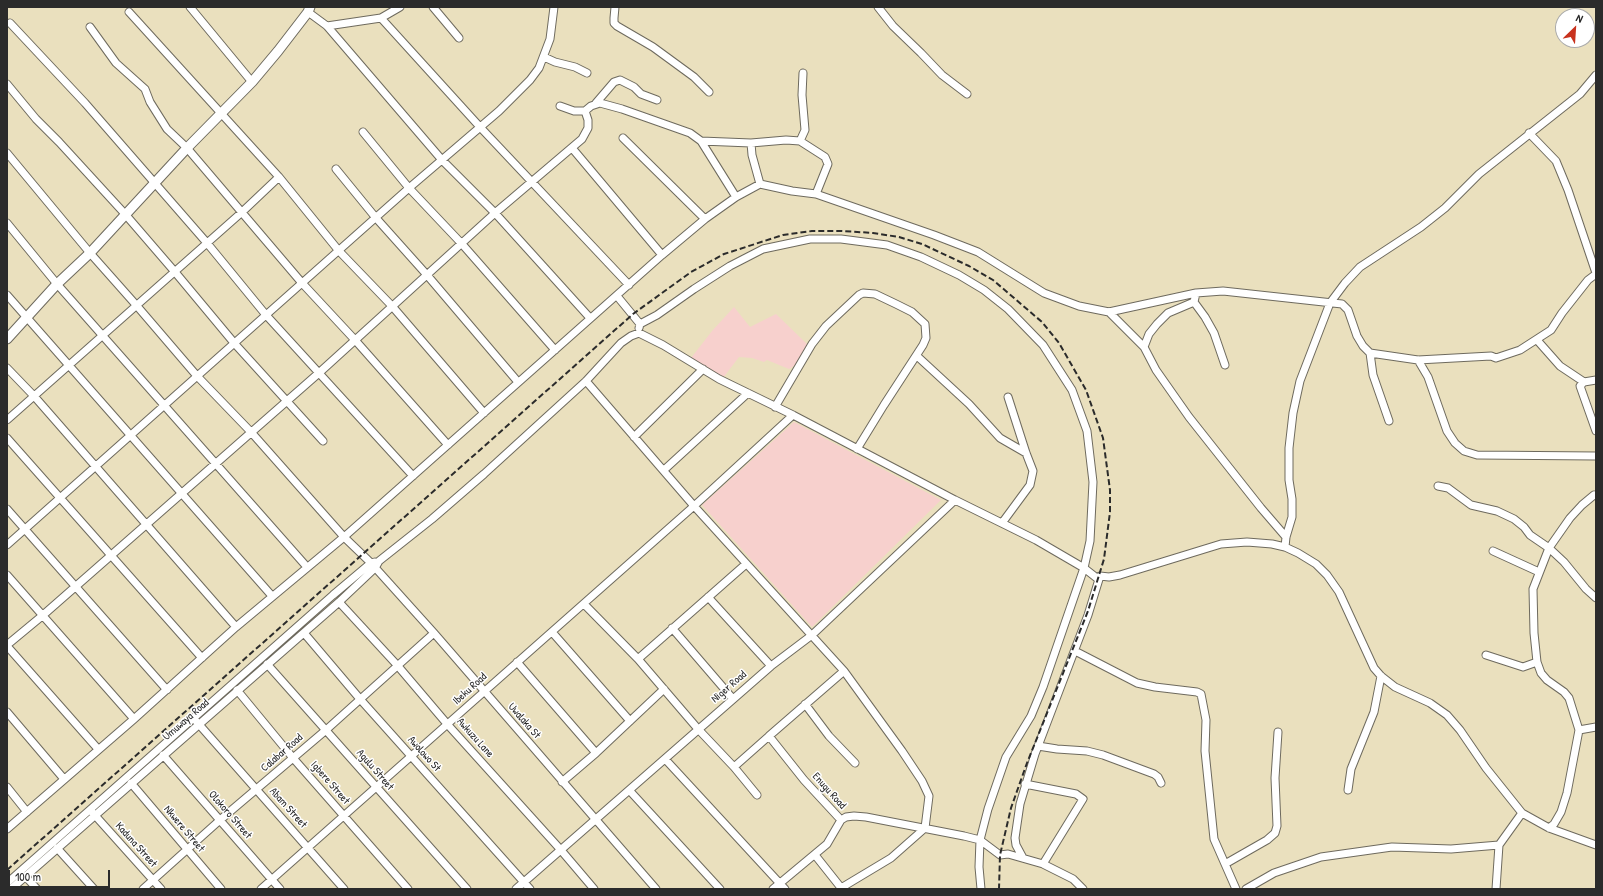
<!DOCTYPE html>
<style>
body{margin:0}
#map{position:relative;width:1603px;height:896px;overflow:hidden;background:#eae0be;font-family:"Patrick Hand",sans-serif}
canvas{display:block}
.frame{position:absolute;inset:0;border:8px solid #2b2b2b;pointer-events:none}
.north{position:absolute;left:1555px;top:8px;width:40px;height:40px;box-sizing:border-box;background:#fff;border:1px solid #aaa;border-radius:50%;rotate:25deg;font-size:11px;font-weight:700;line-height:16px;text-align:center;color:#2b2b2b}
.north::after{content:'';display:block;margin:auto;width:14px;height:18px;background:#c8321e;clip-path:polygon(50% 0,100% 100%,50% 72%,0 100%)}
.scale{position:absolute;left:8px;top:870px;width:102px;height:18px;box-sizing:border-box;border:2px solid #2b2b2b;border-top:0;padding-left:5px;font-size:12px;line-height:14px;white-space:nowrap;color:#2b2b2b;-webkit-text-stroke:3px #fff;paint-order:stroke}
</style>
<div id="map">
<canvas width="1603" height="896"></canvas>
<div class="frame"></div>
<div class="north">N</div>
<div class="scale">100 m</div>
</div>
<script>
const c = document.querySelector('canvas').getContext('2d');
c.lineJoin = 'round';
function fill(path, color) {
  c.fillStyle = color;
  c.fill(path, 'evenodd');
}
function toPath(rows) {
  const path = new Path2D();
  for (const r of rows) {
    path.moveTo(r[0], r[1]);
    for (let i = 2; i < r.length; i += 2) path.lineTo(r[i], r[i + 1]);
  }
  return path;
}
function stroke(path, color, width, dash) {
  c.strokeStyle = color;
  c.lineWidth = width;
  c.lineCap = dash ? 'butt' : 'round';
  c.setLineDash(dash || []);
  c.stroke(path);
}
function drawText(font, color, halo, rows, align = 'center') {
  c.font = font + ' "Patrick Hand",sans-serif';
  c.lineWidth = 3;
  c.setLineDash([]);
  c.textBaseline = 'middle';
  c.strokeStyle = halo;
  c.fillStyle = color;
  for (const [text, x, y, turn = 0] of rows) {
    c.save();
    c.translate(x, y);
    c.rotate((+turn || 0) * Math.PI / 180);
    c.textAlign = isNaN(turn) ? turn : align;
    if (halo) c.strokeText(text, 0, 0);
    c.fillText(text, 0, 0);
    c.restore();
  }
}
fill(toPath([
 [734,307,750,327,776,314,809,346,794,366,789,369,767,360,764,362,752,358,739,357,723,378,691,358,712,331],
 [794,422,941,500,812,627,702,505]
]), '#f7d0cd');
const minor = toPath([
 [190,7,252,82],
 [433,7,459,38],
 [615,7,614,18,614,23,617,26,653,47,694,77,709,92],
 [878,7,893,26,921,53,942,75,967,94],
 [129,12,279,177,339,251,392,306,484,413],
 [308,12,327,26,442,160,495,213,590,318],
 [381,18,480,127,629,285],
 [10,23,85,103,207,243,266,315,413,476],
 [327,26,381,18,400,7],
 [90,27,116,63,145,89,150,102,167,129,187,148,302,283,355,340,448,445],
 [544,57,555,62,575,67,587,73],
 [7,84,36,119,59,142,125,214,175,272,235,344,323,441],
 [596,103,614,82,620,80,634,87,641,94,657,100],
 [585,111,591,106,600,103,622,109,690,133,701,141,736,197],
 [363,132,409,188,462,244,555,350],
 [1529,133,1556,161,1568,190,1596,273],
 [623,138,705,219],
 [701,141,751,143],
 [800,141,805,130,802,95,803,73],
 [572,148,662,255],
 [7,153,90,253,137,306,197,376,251,432,344,537,371,563,434,633,656,889],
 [336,169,376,218,427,275,518,382],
 [760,184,752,155,751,143,786,140,800,141,825,157,828,164,816,194],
 [7,223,57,284,307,567],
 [7,295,272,596],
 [617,296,640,324,639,328],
 [1194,302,1205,317,1214,333,1225,365],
 [1109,312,1144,347,1156,370,1189,417,1261,508,1286,537],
 [640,324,657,315,694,289,730,266,763,249,810,239,841,239,887,245,921,257,959,275,984,290,1008,309,1043,345,1072,390,1087,431,1093,482,1090,541,1084,568,1043,687,1031,716,1006,757,988,809,980,840,979,867,981,889],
 [1537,340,1560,366,1584,382],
 [1144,347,1149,334,1157,324,1168,313,1194,302,1196,293],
 [1370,353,1373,375,1389,421],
 [917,356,969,404,1000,438,1026,453],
 [1418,360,1428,377,1447,431,1455,443,1464,451,1477,455,1596,456],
 [7,368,34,396,236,627],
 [1596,380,1584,382,1580,386,1596,431],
 [586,381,694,506,844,671,902,751,922,781,929,796,925,828,891,858,841,888],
 [775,407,812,344,826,326,859,295,863,293,875,294,896,304,912,312,925,324,926,338,923,345,884,405,857,449],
 [7,420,241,213,279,177],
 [634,437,703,369],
 [7,438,202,658],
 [664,470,748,393],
 [1438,486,1448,488,1471,505,1497,511,1514,519,1524,527,1530,535,1549,548,1564,562,1586,589,1596,598],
 [7,509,167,690],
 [1002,523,1030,485,1033,471,1026,453,1008,397],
 [7,545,409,188,499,111,530,80,539,68,550,39,554,7],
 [1285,547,1286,537,1292,517,1292,499,1289,480,1289,448,1293,413,1300,381,1330,303,1345,283,1360,267,1421,227,1445,208,1479,174,1580,94,1596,75],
 [1493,551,1539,572],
 [7,575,134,719],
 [708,597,771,666],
 [339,602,397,665,448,725,560,849,594,889],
 [584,604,638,659,698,729,734,767,757,795],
 [672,628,733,699],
 [552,632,630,721],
 [304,633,360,699,530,889],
 [7,645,42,616,320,372,495,213,582,139,588,128,588,120,585,111,574,111,560,106],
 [7,646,98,749],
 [1075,651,1137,683,1155,687,1197,692,1201,694,1206,720,1205,751,1214,839,1236,889],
 [1486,655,1523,667,1537,662],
 [638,659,746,564],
 [517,662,596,753],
 [267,664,467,889],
 [237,690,293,758,408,889],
 [805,704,829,736,855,763],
 [7,712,64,779],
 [196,721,344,889],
 [1579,730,1596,727],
 [769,736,844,671],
 [1038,746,1057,749,1087,751,1103,755,1154,774,1158,777,1161,783],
 [163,755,280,889],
 [665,759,785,889],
 [734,767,769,736,804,780,841,820,827,844,773,889],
 [562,782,596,753,664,689],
 [131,783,221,889],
 [1025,784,1076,794,1083,799,1043,864],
 [7,787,27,812],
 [629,790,720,889],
 [1348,790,1351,769,1374,712,1381,676],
 [92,812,161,889],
 [841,820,846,817,854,816,866,817,964,836,980,840,1000,855,1008,854,1043,864,1073,879,1083,889],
 [1549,828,1554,824,1561,812,1567,793,1579,730,1569,698,1564,692,1547,680,1541,673,1537,662,1534,633,1533,589,1549,548,1570,518,1582,505,1594,495],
 [7,829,134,719,236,627,344,537,662,255,705,219,736,197,760,184,792,191,816,194,934,235,978,252,1044,293,1079,306,1109,312,1196,293,1223,291,1342,304,1348,310,1357,336,1363,346,1370,353,1418,360,1491,356,1496,358,1520,350,1551,330,1562,313,1588,280,1596,274],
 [57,848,94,889],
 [815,855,842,889],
 [1023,858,1016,845,1015,838,1020,804,1035,754,1088,615,1100,576],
 [1225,864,1267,840,1275,833,1277,826,1275,778,1278,732],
 [25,876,37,889],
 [7,883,333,595,371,563,375,562],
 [11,889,339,602,375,568,379,561,432,519,484,474,586,381,621,343,631,336,639,333,663,345,719,379,793,415,955,500,1036,540,1084,568,1098,579,1100,576,1109,577,1120,575,1221,544,1247,542,1272,544,1285,547,1298,553,1316,564,1327,575,1339,592,1374,668,1381,676,1395,687,1430,703,1447,715,1460,730,1486,768,1522,813,1549,828,1596,845],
 [143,889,220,820,326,730,434,633],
 [261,889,694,506,793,415],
 [516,889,771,666,812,635,955,500],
 [1246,889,1274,873,1321,857,1392,847,1451,849,1499,845,1522,813],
 [1496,889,1499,845]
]);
const major = toPath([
 [7,339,57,284,90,253,187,148,252,82,278,51,308,12,310,7]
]);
stroke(minor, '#6e6a5e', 9);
stroke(major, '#6e6a5e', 11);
stroke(minor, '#fff', 7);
stroke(major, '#fff', 9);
stroke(toPath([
 [7,870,633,314,691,272,724,254,783,235,812,231,842,231,873,233,899,237,922,244,969,266,993,280,1042,322,1059,343,1086,390,1103,438,1110,490,1110,512,1104,559,1088,611,1027,763,1011,808,1000,855,999,889]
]), '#2b2b2b', 2, [6, 3]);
drawText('11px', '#2b2b2b', '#fff', [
 ["Niger Road",729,687,-41],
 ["Ibeku Road",470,689,-42],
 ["Umuwaya Road",186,720,-41],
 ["Uwalaka St",524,721,49],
 ["Awkuzu Lane",475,738,48],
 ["Calabar Road",282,753,-41],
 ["Awolowo St",424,754,48],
 ["Agulu Street",375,770,49],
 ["Igbere Street",330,783,49],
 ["Enugu Road",829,791,48],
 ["Abam Street",288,808,48],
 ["Olokoro Street",230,815,49],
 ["Nkwere Street",184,829,50],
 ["Kaduna Street",136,845,48]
]);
</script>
